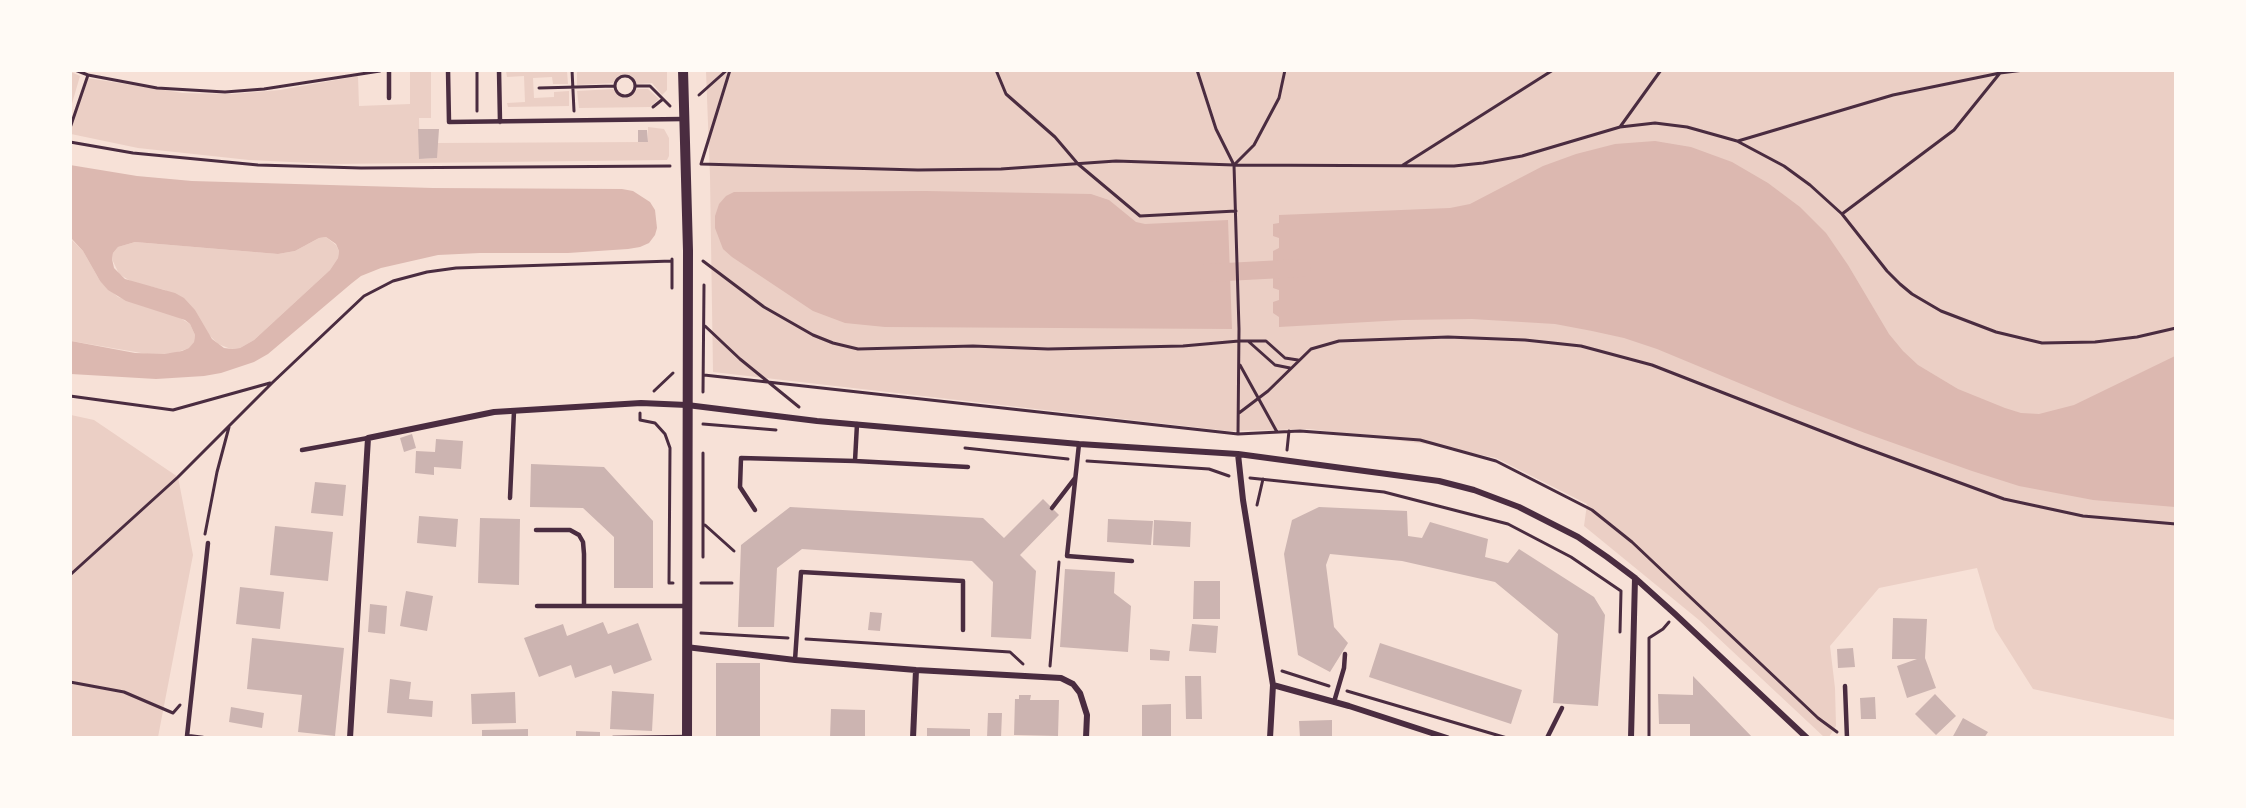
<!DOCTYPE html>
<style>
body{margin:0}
#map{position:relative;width:2246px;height:808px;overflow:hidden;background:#f7e1d7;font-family:"Fira Sans Condensed",sans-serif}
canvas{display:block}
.frame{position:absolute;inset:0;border:72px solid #fffaf5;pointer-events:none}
</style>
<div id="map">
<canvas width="2246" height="808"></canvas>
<div class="frame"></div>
</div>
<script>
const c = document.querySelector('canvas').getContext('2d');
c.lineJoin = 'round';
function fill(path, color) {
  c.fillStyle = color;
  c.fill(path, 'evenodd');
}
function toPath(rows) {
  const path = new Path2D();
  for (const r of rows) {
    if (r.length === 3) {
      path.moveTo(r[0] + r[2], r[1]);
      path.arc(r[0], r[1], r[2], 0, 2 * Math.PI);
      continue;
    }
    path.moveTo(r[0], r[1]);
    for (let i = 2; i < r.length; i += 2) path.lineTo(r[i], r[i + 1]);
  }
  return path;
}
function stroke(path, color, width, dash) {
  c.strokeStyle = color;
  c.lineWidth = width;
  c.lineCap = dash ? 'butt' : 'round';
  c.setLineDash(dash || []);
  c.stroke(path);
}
fill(toPath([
 [431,70,431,118,419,118,420,159,437,158,437,143,648,142,648,127,664,129,669,138,669,156,667,160,332,164,249,160,138,148,71,134,71,128,87,78,183,93,232,94,280,90,358,76,359,106,410,104,410,71],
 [506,71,567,71,568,84,553,84,552,77,533,78,534,98,554,97,554,92,569,91,569,106,508,107,507,103,525,102,524,76,507,77],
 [577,71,667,71,667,90,662,95,652,83,636,84,633,77,626,74,618,76,613,83,577,85],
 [706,71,2175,71,2175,720,2033,689,1995,629,1977,568,1879,588,1830,646,1835,688,1836,726,1829,737,1824,737,1699,620,1584,526,1587,504,1496,458,1433,445,1310,429,1228,431,713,372,710,176],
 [71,72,80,76,71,107,70,72],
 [613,89,619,96,624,98,628,98,637,89,648,89,659,99,650,107,579,108,577,91],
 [326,237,336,245,339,251,338,258,330,270,254,340,240,348,231,349,218,344,165,290,132,282,119,274,112,259,113,253,118,247,135,242,278,254,295,251,319,238],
 [70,238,83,251,100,281,118,297,177,316,190,324,195,335,194,342,190,348,174,353,153,355,71,341],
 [71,415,94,420,178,477,193,555,158,737,71,738]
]), '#ebcfc5');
fill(toPath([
 [1655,141,1691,147,1732,162,1768,183,1800,207,1826,233,1848,265,1889,334,1903,351,1918,365,1958,389,2005,408,2021,413,2039,414,2074,405,2175,356,2175,507,2093,500,2019,486,1972,471,1865,433,1792,405,1657,349,1624,338,1592,331,1555,324,1472,319,1403,320,1279,327,1279,317,1273,313,1273,302,1279,300,1279,290,1273,288,1273,276,1279,273,1279,264,1273,261,1273,251,1279,248,1279,238,1273,236,1273,224,1279,223,1279,215,1450,208,1470,204,1543,166,1576,154,1615,144],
 [70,165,137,176,192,181,433,188,622,189,633,191,650,202,655,210,657,228,655,235,649,243,640,247,628,249,568,253,480,253,438,255,381,268,361,276,352,283,268,354,254,362,221,373,204,376,156,379,71,374,71,341,135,353,164,354,182,351,189,348,194,342,195,335,190,324,185,320,126,301,108,290,100,281,83,251,71,238],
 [326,237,336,244,339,251,338,258,330,270,254,340,240,348,232,349,224,348,212,339,195,310,184,298,175,293,125,279,114,268,112,259,113,253,118,247,135,242,278,254,295,251,319,238],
 [926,191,1091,194,1109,200,1136,222,1145,224,1228,220,1232,329,885,327,845,323,813,311,732,257,723,249,715,228,715,216,719,204,726,196,734,192]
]), '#dcb8b0');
stroke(toPath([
 [1207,273,1302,268]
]), '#dcb8b0', 18);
fill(toPath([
 [418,129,439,129,437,158,419,159],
 [638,130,647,130,648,142,638,142],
 [412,434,416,448,404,452,400,438],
 [436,439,463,441,461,469,434,467,434,475,415,473,416,451,435,452],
 [531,464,604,467,653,521,653,588,614,588,614,537,583,508,530,507],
 [315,482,346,485,343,516,311,513],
 [1043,499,1059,515,1020,555,1036,571,1031,639,991,637,993,582,972,561,802,549,777,568,774,627,738,627,741,545,790,507,983,518,1004,538],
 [1319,507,1407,511,1408,536,1422,538,1430,522,1488,539,1485,557,1508,563,1519,549,1594,597,1605,615,1598,706,1553,703,1558,634,1495,582,1402,561,1330,554,1326,565,1334,627,1348,643,1330,672,1298,655,1284,554,1292,520],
 [419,516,458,519,456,547,417,543],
 [480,518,520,519,519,585,478,583],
 [1108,519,1153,521,1151,545,1107,542],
 [1154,520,1191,522,1190,547,1153,545],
 [275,526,333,532,328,581,270,575],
 [1065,569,1115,572,1114,593,1131,606,1128,652,1060,647],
 [1194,581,1220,581,1220,619,1193,619],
 [240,587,284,592,280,629,236,624],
 [406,591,433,596,427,631,400,626],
 [370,604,387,606,385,634,368,632],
 [870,612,882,613,880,631,868,630],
 [1893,618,1927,619,1925,658,1936,688,1907,698,1897,666,1917,659,1892,659],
 [603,622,608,634,638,623,652,660,614,674,611,665,575,678,571,665,539,677,524,638,563,624,567,636],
 [1192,624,1218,626,1216,653,1189,651],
 [252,638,344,648,335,736,298,732,302,695,247,689],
 [1380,643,1522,690,1511,724,1369,677],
 [1853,648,1855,667,1838,668,1837,649],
 [1150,649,1170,651,1169,661,1150,660],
 [716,663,760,663,760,738,716,738],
 [1185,676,1201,676,1202,719,1186,719],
 [1693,676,1753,738,1690,738,1690,724,1659,724,1658,694,1693,695],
 [390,679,411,682,409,699,433,701,432,717,387,713],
 [612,691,654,694,652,731,610,729],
 [515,692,516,723,472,724,471,694],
 [1935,694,1956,716,1936,735,1915,714],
 [1019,695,1031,695,1030,700,1059,700,1058,736,1014,735,1015,699,1019,699],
 [1875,697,1876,719,1861,719,1860,698],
 [1171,704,1171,738,1142,738,1142,705],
 [231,707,264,713,262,728,229,722],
 [831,709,865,710,865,738,830,738],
 [988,713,1002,713,1001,738,987,738],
 [1963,718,1988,732,1984,738,1952,738],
 [1332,720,1332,738,1300,738,1299,721],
 [927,728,970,729,970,738,927,738],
 [528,729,528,738,482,738,482,730],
 [576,731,600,732,600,738,576,738]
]), '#ccb4b1');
stroke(toPath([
 [75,70,88,75],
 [477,70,477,111],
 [572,70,574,111],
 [730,70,701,164,918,170,1001,169,1116,161,1234,165,1254,145,1279,98,1285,70],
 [996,70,1006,94,1055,137,1078,164,1140,216,1236,211],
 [1197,70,1216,129,1234,165,1239,329,1238,434],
 [625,86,10],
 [635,86,650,86,670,106],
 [539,88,615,86],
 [699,95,727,70],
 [653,107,663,99],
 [1620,127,1661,70],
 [70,128,88,75,157,88,225,92,264,89,380,71],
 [1738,141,1893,95,2000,73,2001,70],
 [70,142,133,153,258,165,361,168,670,166],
 [1234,165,1454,166,1483,163,1522,156,1620,127,1655,123,1687,127,1737,141,1784,166,1810,185,1842,214,1887,271,1900,284,1912,294,1941,311,1996,332,2042,343,2095,342,2137,337,2176,328],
 [1403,165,1553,70],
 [1842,214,1954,130,2000,73,2024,70],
 [703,261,764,307,813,335,833,343,858,349,973,346,1048,349,1183,346,1239,341,1266,341,1285,358,1298,360],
 [672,288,672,259],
 [705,326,740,359,799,407],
 [1248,341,1275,365,1290,368],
 [1240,365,1277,432],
 [704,375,1238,434,1300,431,1420,440,1496,461,1592,510,1632,542,1818,718,1837,732],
 [654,391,673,373],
 [703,392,704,285],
 [70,396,173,410,270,383],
 [640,413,640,420,655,423,665,434,670,448,669,583,673,583],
 [1239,413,1268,391,1311,349,1339,341,1448,337,1525,340,1581,346,1652,365,1857,445,2004,499,2083,516,2176,524],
 [703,424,776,430],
 [965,448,1068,459],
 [1287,450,1289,431],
 [1087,461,1209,469,1229,476],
 [1250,478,1384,492,1508,524,1571,557,1621,591,1620,632],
 [1257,505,1263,479],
 [705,525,734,551],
 [205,534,217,472,229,427],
 [703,557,703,453],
 [70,575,178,477,272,383,364,296,393,281,427,272,456,268,672,261],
 [701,583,732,583],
 [701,633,788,638],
 [1649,638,1663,629,1669,622],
 [806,639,1010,652,1023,664],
 [1050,666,1059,562],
 [1282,671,1329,686],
 [70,682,124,692,173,713,180,705],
 [1347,691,1507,738],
 [1649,738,1649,638]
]), '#4a2c40', 3);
stroke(toPath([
 [389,70,389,98],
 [448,70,449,122,683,119],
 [499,70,500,122],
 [1079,444,1067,556,1132,561],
 [302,450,368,438],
 [855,461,857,424],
 [510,498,514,411],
 [1052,508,1075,478],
 [755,510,740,487,741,458,855,461,968,467],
 [536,530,570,530,579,535,583,542,584,554,584,606],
 [537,606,687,606],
 [795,660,801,572,963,581,963,630],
 [1845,686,1847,738],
 [1334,702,1344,668,1345,654],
 [203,738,187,736,208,543],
 [613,738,687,737],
 [1547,738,1562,708]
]), '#4a2c40', 4.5);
stroke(toPath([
 [1238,454,1243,500,1273,685,1270,738],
 [686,647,795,660,916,670,1061,678,1073,684,1080,693,1087,715,1086,738],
 [1273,685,1349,706,1447,738],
 [350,738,368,438,494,412,641,403,687,405,817,421,1079,444,1238,454,1439,481,1474,490,1519,507,1578,537,1607,557,1635,578,1675,614,1807,738],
 [913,738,916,670],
 [1631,738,1635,578]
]), '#4a2c40', 6);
stroke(toPath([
 [683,70,688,251,687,738]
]), '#4a2c40', 10);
</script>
